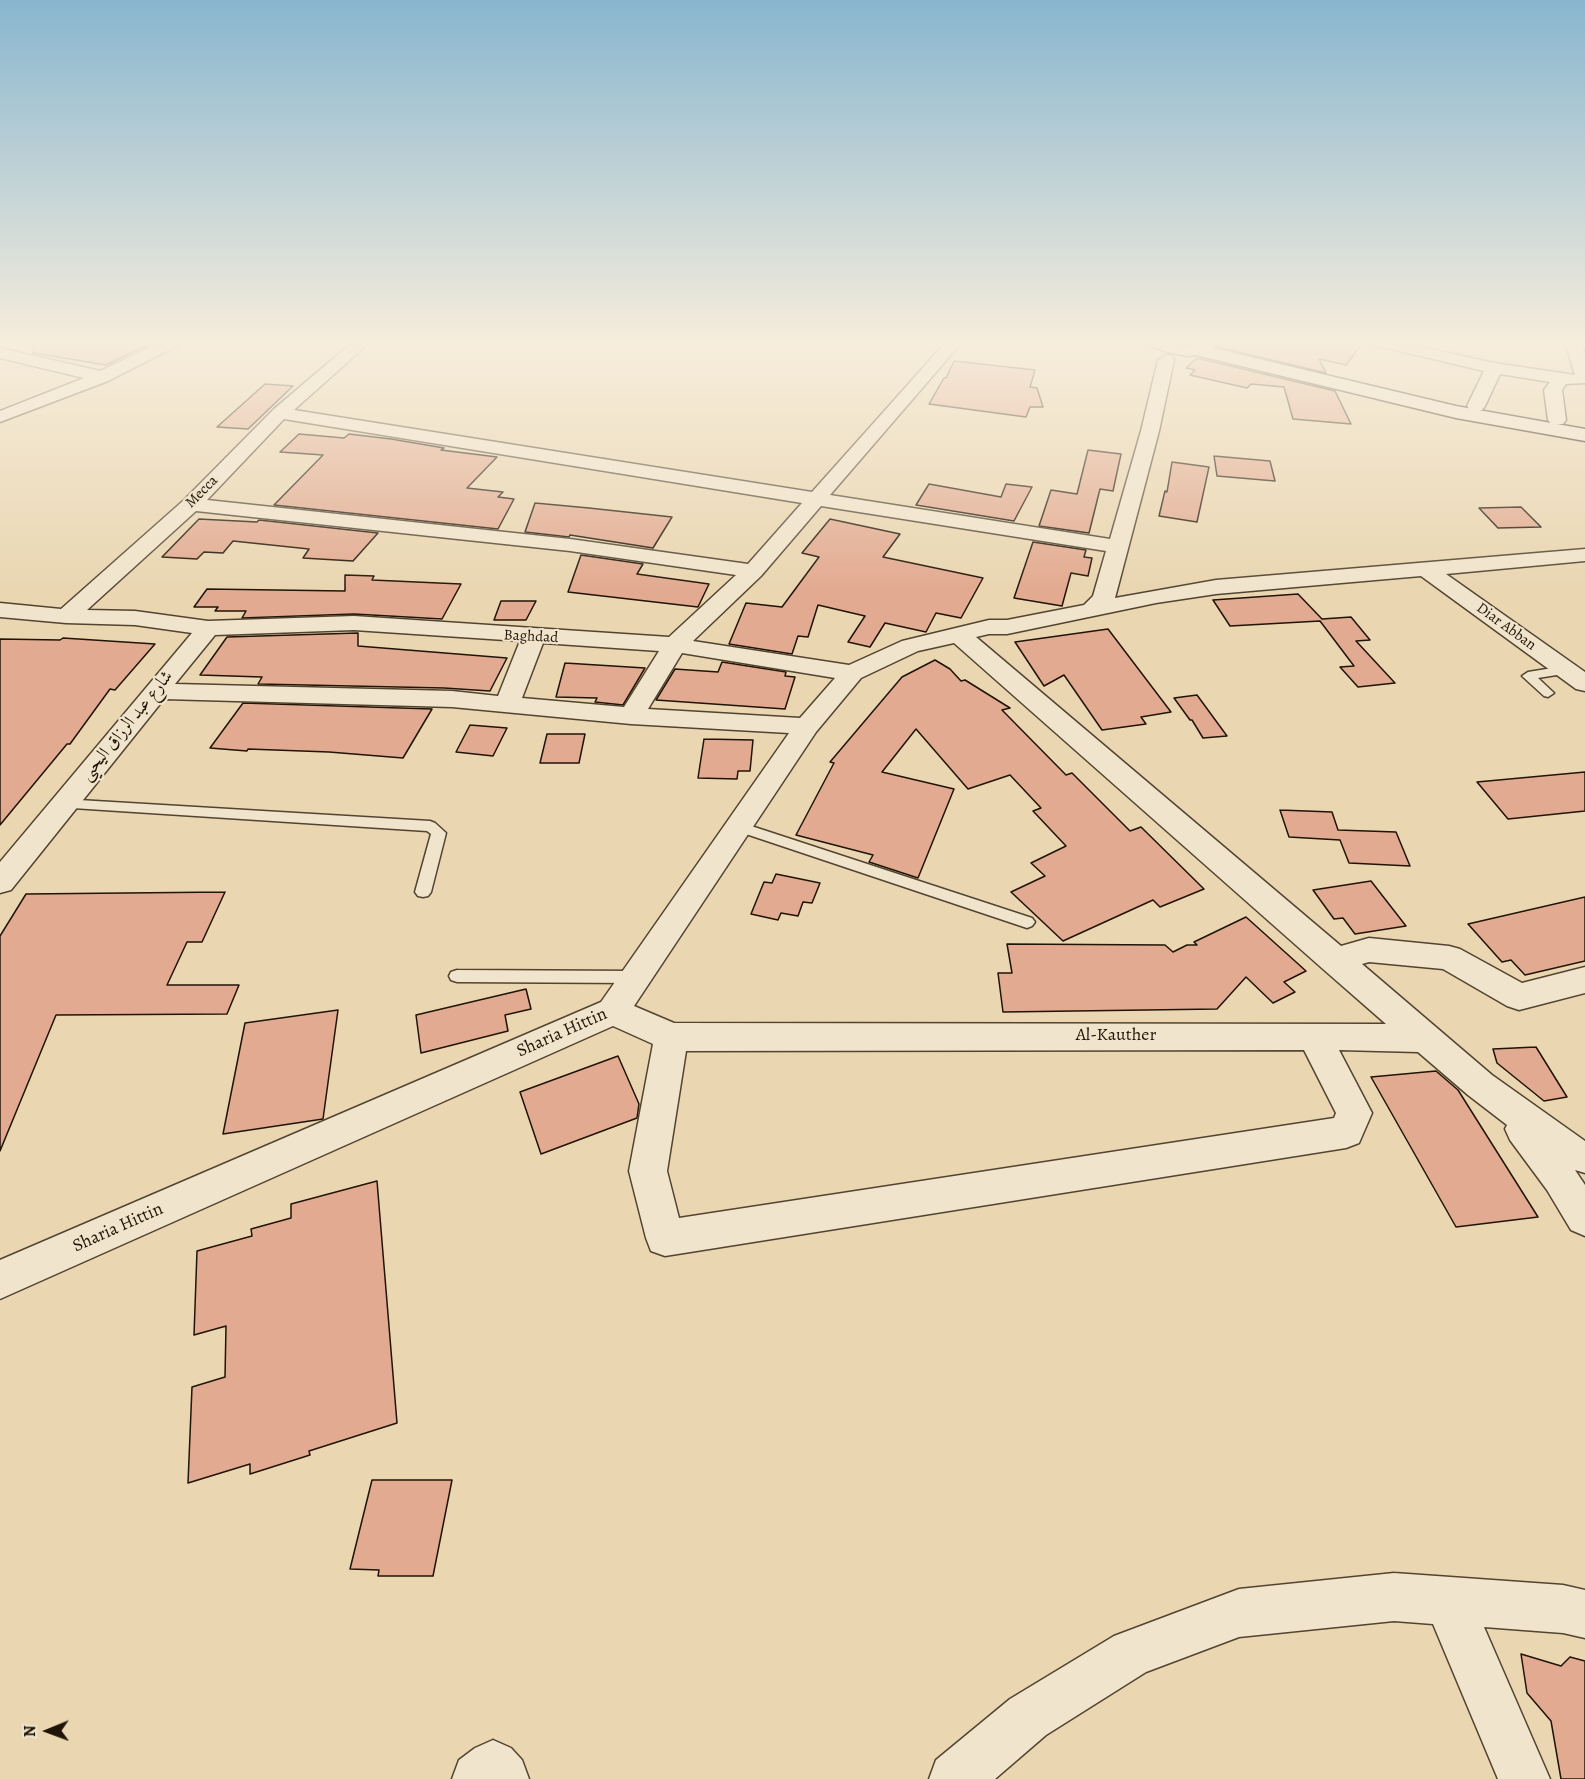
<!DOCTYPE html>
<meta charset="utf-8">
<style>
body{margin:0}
#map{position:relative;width:1585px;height:1779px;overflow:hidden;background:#ead6b1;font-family:Alegreya,serif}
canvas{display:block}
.north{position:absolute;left:18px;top:1701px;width:60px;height:60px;-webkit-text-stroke:4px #f1e4cc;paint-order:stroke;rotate:269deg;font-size:16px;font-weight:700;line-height:24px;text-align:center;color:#201406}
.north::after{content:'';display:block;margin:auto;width:21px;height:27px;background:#201406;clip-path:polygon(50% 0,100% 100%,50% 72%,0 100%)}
</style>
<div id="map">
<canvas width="1585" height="1779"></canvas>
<div class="north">N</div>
</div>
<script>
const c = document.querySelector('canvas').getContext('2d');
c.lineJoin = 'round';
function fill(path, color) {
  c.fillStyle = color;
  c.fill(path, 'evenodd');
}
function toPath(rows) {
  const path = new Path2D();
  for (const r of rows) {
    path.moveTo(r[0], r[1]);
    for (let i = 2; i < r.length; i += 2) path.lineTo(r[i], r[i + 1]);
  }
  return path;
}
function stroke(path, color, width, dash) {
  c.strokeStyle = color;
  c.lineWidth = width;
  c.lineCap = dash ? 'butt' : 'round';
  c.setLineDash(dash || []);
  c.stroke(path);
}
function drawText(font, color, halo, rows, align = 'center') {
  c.font = font + ' Alegreya,Amiri,serif';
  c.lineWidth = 4.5;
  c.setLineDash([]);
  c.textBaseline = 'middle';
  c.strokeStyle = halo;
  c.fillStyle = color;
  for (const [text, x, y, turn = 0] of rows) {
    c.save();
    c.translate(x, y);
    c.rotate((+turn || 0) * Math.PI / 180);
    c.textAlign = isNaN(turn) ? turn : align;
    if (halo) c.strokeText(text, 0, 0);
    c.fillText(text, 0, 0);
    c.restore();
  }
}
const building = toPath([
 [34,342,80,342,101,345,115,342,154,342,106,365,33,353,34,342],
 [1220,342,1345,342,1361,345,1346,365,1319,359,1326,373,1217,347,1220,342],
 [1197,358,1335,391,1351,424,1293,419,1284,387,1251,384,1247,388,1190,375,1195,370,1186,368,1197,358],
 [954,361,1035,370,1030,387,1037,388,1043,407,1030,407,1026,417,929,404,944,378,946,378,954,361],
 [265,384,293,386,248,429,217,427,265,384],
 [299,434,344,438,349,434,391,439,444,448,441,450,497,457,467,488,503,492,498,497,514,499,498,529,274,505,323,455,280,452,299,434],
 [1088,450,1121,454,1113,491,1100,489,1089,533,1039,526,1051,490,1077,494,1088,450],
 [1214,456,1270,461,1275,481,1217,476,1214,456],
 [1172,462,1209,467,1197,522,1159,516,1165,491,1167,492,1172,462],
 [929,484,1001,497,1006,484,1032,487,1014,521,916,505,929,484],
 [535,503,589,508,672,517,653,548,570,535,569,537,525,532,535,503],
 [1521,507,1541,527,1498,528,1479,508,1521,507],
 [199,519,257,522,259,520,378,533,353,561,303,558,309,549,233,541,223,553,204,552,197,559,162,557,199,519],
 [830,519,900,534,883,557,983,578,961,618,936,613,926,632,885,623,870,647,848,642,865,616,818,605,808,637,798,636,792,654,729,644,746,603,782,607,819,557,802,553,830,519],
 [1033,542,1086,550,1084,557,1092,558,1088,576,1071,573,1062,606,1014,598,1033,542],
 [581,555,643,564,637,574,709,584,698,607,568,592,581,555],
 [345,575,374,576,372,580,461,584,442,619,354,614,242,618,246,611,215,611,218,607,194,607,207,589,345,591,345,575],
 [1298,594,1322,619,1351,617,1370,640,1356,641,1395,683,1358,687,1340,667,1354,666,1320,621,1230,626,1213,600,1298,594],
 [501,601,536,601,526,620,494,620,501,601],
 [1108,629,1171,712,1141,717,1146,724,1102,730,1064,675,1044,686,1015,642,1108,629],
 [358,633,358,646,507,658,490,691,444,688,258,684,262,677,200,675,227,637,358,633],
 [63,638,155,644,115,690,110,689,70,744,67,744,0,825,0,639,60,640,63,638],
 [935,660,950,669,961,681,965,680,1010,708,1002,710,1066,775,1072,773,1130,831,1141,827,1204,889,1160,907,1153,900,1063,941,1011,892,1045,876,1031,863,1066,846,1033,811,1041,808,1010,775,968,789,916,729,882,772,954,789,918,878,869,862,873,855,796,835,834,763,830,762,902,677,935,660],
 [722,662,786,672,785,676,795,677,785,709,656,700,675,669,718,672,722,662],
 [565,663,645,668,623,705,595,702,597,698,556,697,565,663],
 [1197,695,1227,736,1203,738,1192,720,1190,720,1174,698,1197,695],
 [243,703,432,709,403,758,329,752,248,749,247,751,210,748,243,703],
 [470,725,507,728,493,756,456,752,470,725],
 [547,734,585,734,579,763,540,763,547,734],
 [704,739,753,740,750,771,738,771,737,779,698,778,704,739],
 [1585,772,1585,811,1508,819,1477,782,1585,772],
 [1280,810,1332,812,1338,830,1396,832,1410,866,1349,863,1340,840,1289,837,1280,810],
 [776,874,820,883,812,903,803,902,798,916,781,913,778,920,751,914,764,882,772,883,776,874],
 [1371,881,1406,926,1355,934,1343,918,1334,919,1313,890,1371,881],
 [225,892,202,942,187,942,167,985,239,985,227,1014,56,1015,0,1151,0,936,26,894,225,892],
 [1585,897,1585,961,1525,975,1511,960,1502,962,1468,924,1585,897],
 [1246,917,1306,971,1284,982,1295,992,1273,1003,1246,977,1217,1009,1003,1012,998,973,1012,973,1007,944,1165,945,1173,952,1187,945,1197,945,1194,942,1246,917],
 [526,989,531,1009,505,1015,508,1031,421,1053,416,1015,526,989],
 [338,1010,323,1119,223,1134,245,1023,338,1010],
 [1536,1047,1567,1097,1544,1101,1497,1063,1493,1049,1536,1047],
 [618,1056,639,1104,637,1118,541,1154,520,1092,618,1056],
 [1436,1071,1458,1090,1538,1217,1456,1227,1371,1077,1436,1071],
 [377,1181,397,1423,309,1451,310,1455,250,1474,250,1464,188,1483,192,1387,225,1377,226,1326,194,1335,197,1251,252,1236,251,1229,291,1218,291,1204,377,1181],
 [372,1480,452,1480,433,1576,378,1576,379,1570,350,1569,372,1480],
 [1521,1654,1561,1666,1570,1657,1585,1661,1585,1779,1561,1779,1551,1721,1527,1693,1521,1654]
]);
fill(building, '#e2aa90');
stroke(building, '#201406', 1.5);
const lane = toPath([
 [1565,666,1571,670,1569,673,1538,678,1554,693,1548,697,1544,696,1522,676,1528,672,1565,666],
 [62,799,430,821,435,823,446,833,431,892,428,896,423,897,418,896,415,892,431,834,427,831,57,807,55,804,62,799],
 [739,822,1032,918,1035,922,1032,926,1027,928,734,830,732,827,739,822],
 [457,970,636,971,642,973,644,977,642,981,636,983,457,982,451,980,449,976,451,972,457,970]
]);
const street = toPath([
 [161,342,181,342,179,345,108,381,0,422,0,411,84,378,0,358,0,348,100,371,161,342],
 [353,342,370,342,294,410,812,492,946,342,962,342,830,495,1110,539,1141,431,1158,360,1166,355,1172,356,1174,360,1159,431,1115,598,1216,580,1585,549,1585,561,1446,574,1585,672,1585,691,1576,689,1421,576,1216,594,1156,603,1007,634,989,634,976,637,1341,946,1369,938,1449,946,1460,949,1522,983,1585,967,1585,993,1519,1010,1507,1006,1443,969,1369,962,1362,964,1492,1075,1585,1141,1585,1173,1575,1170,1585,1185,1585,1236,1571,1230,1547,1190,1510,1140,1505,1129,1507,1125,1468,1095,1418,1052,1339,1050,1372,1113,1359,1143,1346,1148,665,1256,651,1251,646,1238,629,1171,653,1044,613,1026,0,1299,0,1260,601,1002,789,733,631,724,452,707,164,699,11,890,0,893,0,862,192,633,135,625,66,623,0,617,0,603,61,609,184,500,274,409,353,342],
 [284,419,802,503,748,564,570,539,207,500,284,419],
 [821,506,1106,551,1093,596,1084,605,1007,620,989,620,902,641,849,665,693,641,761,576,821,506],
 [196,511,570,551,736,575,669,637,354,616,208,621,135,611,87,610,196,511],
 [354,630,520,641,498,696,452,691,175,684,215,635,354,630],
 [543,643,659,651,624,707,522,698,543,643],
 [954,643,1323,969,1386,1024,674,1023,634,1006,816,732,861,678,918,651,954,643],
 [682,653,835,678,800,718,648,709,682,653],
 [1304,1050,1336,1113,1334,1118,679,1218,667,1171,686,1051,1304,1050],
 [1372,342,1399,342,1494,363,1575,375,1565,342,1581,342,1585,354,1585,383,1566,384,1562,390,1566,420,1563,424,1551,424,1548,420,1544,390,1550,382,1500,374,1485,406,1482,410,1476,411,1470,410,1467,406,1484,371,1374,345,1372,342],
 [1394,1573,1563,1585,1585,1590,1585,1638,1563,1633,1484,1627,1550,1779,1498,1779,1433,1624,1394,1621,1239,1637,1146,1672,1046,1735,995,1779,929,1779,936,1760,1010,1699,1114,1636,1239,1589,1394,1573],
 [493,1740,511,1748,522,1760,529,1779,452,1779,459,1760,475,1748,493,1740]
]);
const secondary = toPath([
 [1148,342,1171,342,1187,346,1200,342,1218,342,1213,348,1456,406,1585,429,1585,441,1456,418,1196,355,1187,356,1168,352,1151,346,1148,342]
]);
stroke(lane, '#524431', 3);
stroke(street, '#524431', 3);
stroke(secondary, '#201406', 3);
fill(lane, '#f1e4cc');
fill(street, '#f1e4cc');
fill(secondary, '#f1e4cc');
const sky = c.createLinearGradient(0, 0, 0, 591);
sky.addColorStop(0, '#88b6cf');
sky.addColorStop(0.58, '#f6eddc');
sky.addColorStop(1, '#f6eddc00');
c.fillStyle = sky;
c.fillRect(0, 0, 1585, 591);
drawText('15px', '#201406', '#f1e4cc', [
 ["Mecca",202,492,-45],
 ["Diar Abban",1506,627,36],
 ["Baghdad",531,637,3]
]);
drawText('18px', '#201406', '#f1e4cc', [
 ["شارع عبد الرزاق اليحيى",127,726,-51],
 ["Sharia Hittin",562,1033,-24],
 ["Al-Kauther",1116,1036],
 ["Sharia Hittin",118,1228,-24]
]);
</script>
